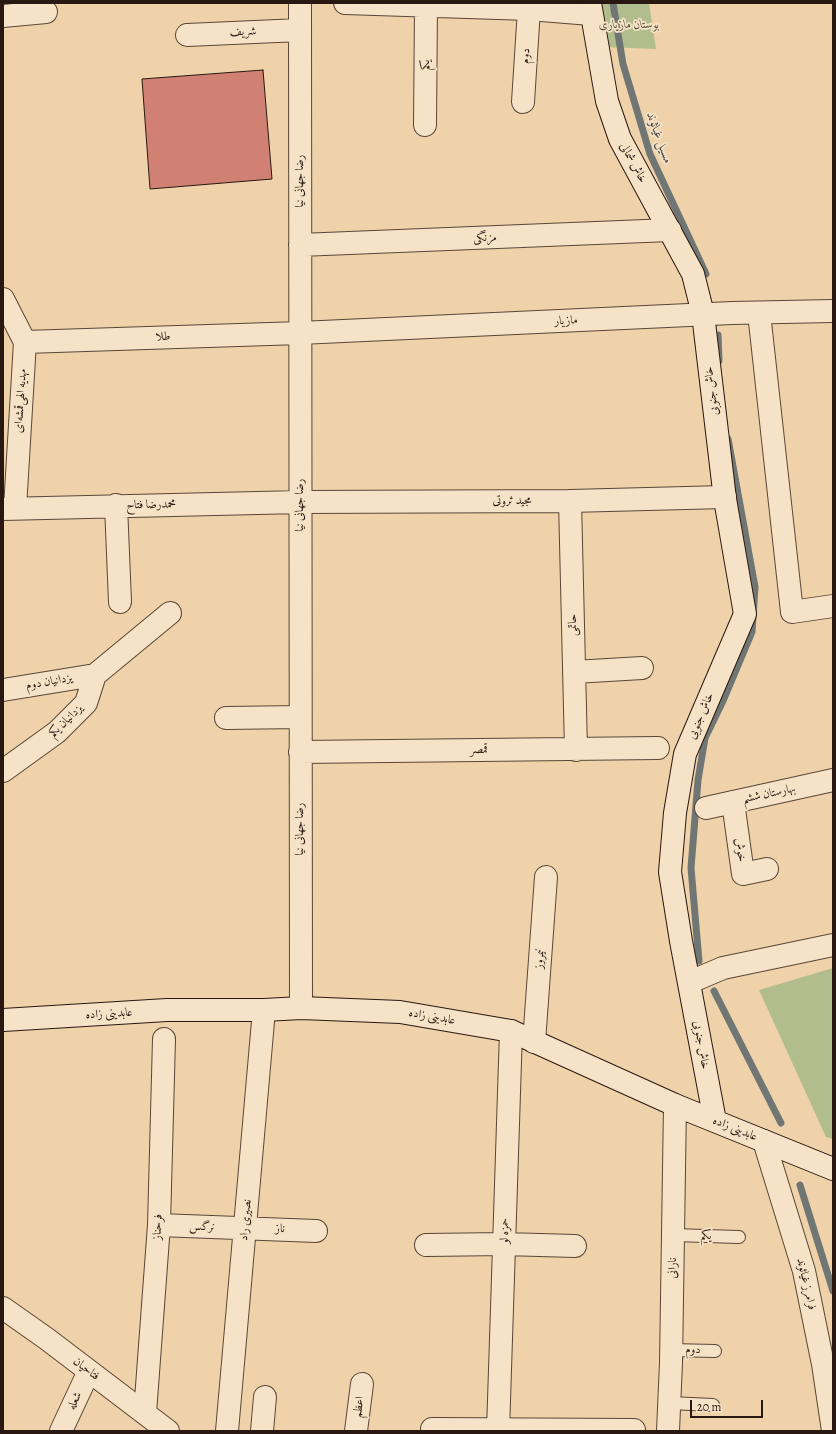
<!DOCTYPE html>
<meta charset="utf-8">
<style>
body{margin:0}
#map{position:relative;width:836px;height:1434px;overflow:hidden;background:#efd2a9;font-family:Alegreya,serif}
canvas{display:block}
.frame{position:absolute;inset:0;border:4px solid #291811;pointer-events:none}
.scale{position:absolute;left:690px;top:1400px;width:73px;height:18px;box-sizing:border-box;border:2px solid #291811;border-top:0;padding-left:5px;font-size:12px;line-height:14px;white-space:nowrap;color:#291811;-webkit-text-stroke:3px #f5e2c7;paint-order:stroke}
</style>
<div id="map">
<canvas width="836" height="1434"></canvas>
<div class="frame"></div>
<div class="scale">20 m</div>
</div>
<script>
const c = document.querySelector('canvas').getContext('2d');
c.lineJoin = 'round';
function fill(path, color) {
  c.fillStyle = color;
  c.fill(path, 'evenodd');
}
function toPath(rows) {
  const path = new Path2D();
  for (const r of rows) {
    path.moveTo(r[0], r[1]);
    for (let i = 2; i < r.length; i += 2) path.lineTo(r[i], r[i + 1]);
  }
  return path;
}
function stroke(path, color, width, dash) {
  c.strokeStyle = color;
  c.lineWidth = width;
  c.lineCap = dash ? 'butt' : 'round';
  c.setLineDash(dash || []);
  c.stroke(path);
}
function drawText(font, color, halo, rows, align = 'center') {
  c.font = font + ' Alegreya,Amiri,serif';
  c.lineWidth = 3.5;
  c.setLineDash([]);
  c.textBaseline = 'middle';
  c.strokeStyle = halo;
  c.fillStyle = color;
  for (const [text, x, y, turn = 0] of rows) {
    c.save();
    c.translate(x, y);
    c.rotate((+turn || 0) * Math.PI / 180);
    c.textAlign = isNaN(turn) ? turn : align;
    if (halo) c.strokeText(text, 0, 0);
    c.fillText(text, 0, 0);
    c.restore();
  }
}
fill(toPath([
 [600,3,649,3,656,49,605,47],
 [833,968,833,1139,826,1137,759,990]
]), '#b2bd8d');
stroke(toPath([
 [613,3,623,64,650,154,706,274],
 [718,335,719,361],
 [699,961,691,868,698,780,705,738,723,701,752,632,755,587,728,439],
 [714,991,781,1123],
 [800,1185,833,1291]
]), '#707673', 7);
const building = toPath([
 [263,70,272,179,150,189,142,79,263,70]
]);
fill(building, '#d18173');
stroke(building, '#291811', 1);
const lane = toPath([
 [673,1235,739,1237],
 [671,1350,715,1351],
 [670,1403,713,1405]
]);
const street = toPath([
 [300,3,301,1008],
 [345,3,529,9,591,14],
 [3,16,46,12],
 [187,35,300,30],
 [523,102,529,9],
 [425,125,426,6],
 [300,245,670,230],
 [3,299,25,342,15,508],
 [759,313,792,612,833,606],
 [25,342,300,333,732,313,833,311],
 [570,501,576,750],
 [116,505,120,602],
 [3,509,300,502,570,501,725,497],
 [574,672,642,668],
 [3,690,95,675],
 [226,718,300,717],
 [300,752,658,748],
 [3,771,57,732,86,703,95,675,170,613],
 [733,802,743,874,767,869],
 [706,808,833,780],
 [690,982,723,968,833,945],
 [534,1042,546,877],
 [764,1141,804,1271,823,1364,833,1431],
 [159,1225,316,1231],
 [426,1245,504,1244,575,1246],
 [3,1308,47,1339,168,1431],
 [145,1413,159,1225,164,1039],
 [432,1429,634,1430],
 [61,1431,89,1371],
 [227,1431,264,1010],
 [262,1431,265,1397],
 [356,1431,362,1384],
 [498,1431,511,1031],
 [668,1431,671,1363,675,1105]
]);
const secondary = toPath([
 [590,3,607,101,620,139,693,274,703,314,725,499,745,614,685,754,675,813,670,872,681,941,715,1121],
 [3,1020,167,1010,264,1010,301,1008,400,1012,511,1031,675,1105,833,1169]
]);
stroke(lane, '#5a4637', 14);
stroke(street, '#5a4637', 24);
stroke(secondary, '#291811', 24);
stroke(lane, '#f5e2c7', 12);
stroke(street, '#f5e2c7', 22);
stroke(secondary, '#f5e2c7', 22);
drawText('italic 12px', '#524a36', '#f5e2c7', [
 ["بوستان مازیاری",629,25]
]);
drawText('12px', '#291811', '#f5e2c7', [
 ["شریف",243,32,-2],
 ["دوم",526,56,-86],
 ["یکم",426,65,-89],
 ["خاش شمالی",633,163,61],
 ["رضا جهانی نیا",300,181,-90],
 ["مزنگی",485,238,-2],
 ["مازیار",566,321,-3],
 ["طلا",163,337,-2],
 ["خاش جنوبی",712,391,-97],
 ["مهدیه الهی‌قمشه‌ای",21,401,-86],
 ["مجید ثروتی",512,501],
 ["محمدرضا فتاح",151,505,-1],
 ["رضا جهانی نیا",300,505,-90],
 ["حاتمی",573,625,-91],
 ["یزدانیان دوم",49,682,-10],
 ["خاش جنوبی",701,716,-67],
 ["یزدانیان یکم",66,721,-44],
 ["قمصر",479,750],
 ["بهارستان ششم",769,794,-12],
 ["رضا جهانی نیا",300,829,-90],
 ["خوش",740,850,82],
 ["نیمروز",540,959,-86],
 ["عابدینی زاده",109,1014,-3],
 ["عابدینی زاده",432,1017,10],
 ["خاش جنوبی",701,1045,80],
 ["عابدینی زاده",735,1129,22],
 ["نصیری راد",246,1220,-85],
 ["فرحناز",158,1227,-87],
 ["نرگس",202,1227,2],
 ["ناز",280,1229,3],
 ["حمزه لو",505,1231,-88],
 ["یکم",706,1236,2],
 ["نارانی",673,1268,-89],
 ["فرامرز غیاثوند",806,1284,77],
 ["دوم",693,1350,1],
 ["فتاحیان",86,1369,37],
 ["شعله",75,1401,-65],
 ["اعظم",359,1407,-83]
]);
drawText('italic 13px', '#4d4742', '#f5e2c7', [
 ["مسیل غیاثوند",659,138,70]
]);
</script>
